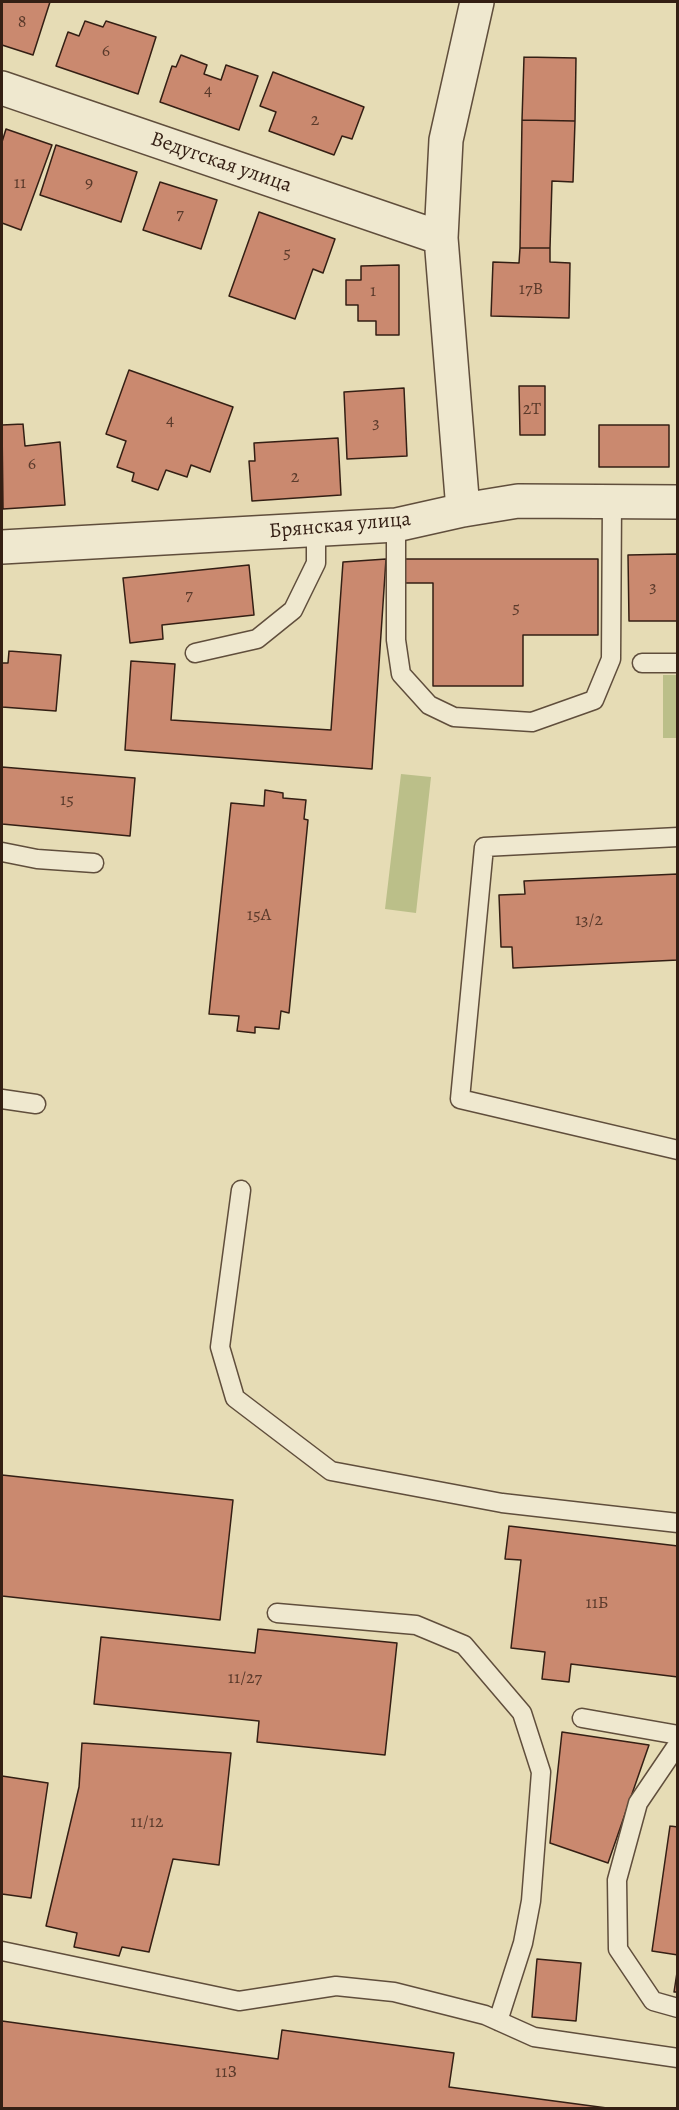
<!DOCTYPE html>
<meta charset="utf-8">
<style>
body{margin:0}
#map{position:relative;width:679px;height:2110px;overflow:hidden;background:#e6dcb5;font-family:Alegreya,serif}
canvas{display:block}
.frame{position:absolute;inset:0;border:3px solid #341f14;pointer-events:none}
</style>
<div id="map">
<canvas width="679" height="2110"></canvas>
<div class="frame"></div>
</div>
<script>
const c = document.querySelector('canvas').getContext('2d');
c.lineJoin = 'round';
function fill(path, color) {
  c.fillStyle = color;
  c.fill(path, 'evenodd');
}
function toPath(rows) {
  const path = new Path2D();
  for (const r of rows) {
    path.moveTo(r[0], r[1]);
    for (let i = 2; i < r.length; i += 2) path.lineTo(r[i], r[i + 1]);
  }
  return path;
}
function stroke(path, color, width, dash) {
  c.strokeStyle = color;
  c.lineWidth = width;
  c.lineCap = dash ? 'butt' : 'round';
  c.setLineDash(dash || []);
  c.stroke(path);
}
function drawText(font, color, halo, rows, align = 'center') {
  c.font = font + ' Alegreya,serif';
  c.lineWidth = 4.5;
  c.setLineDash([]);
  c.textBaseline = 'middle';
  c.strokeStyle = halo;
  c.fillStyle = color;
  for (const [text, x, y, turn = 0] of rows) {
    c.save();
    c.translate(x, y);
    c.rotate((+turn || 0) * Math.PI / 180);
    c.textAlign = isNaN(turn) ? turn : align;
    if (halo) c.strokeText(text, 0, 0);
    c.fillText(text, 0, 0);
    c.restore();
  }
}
fill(toPath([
 [663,675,677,675,677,738,663,738],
 [401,774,431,777,416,913,385,909]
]), '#bbbf89');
const building = toPath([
 [2,2,50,2,33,55,2,45,2,2],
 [85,21,103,27,106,21,156,37,138,94,56,66,68,32,79,36,85,21],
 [181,55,207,65,204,74,221,80,226,65,258,76,239,130,160,102,172,66,176,67,181,55],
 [524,57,576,58,575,121,522,120,524,57],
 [273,72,364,107,352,139,342,136,334,155,269,131,276,112,260,106,273,72],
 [522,120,575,121,573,182,552,181,550,248,520,248,522,120],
 [6,129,52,145,21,230,2,223,2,142,6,129],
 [56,145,137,172,121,222,40,195,56,145],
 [160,182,217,200,201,249,143,230,160,182],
 [259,212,335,239,323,273,313,269,295,319,229,296,259,212],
 [520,248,550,248,550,262,570,263,569,318,491,316,493,262,519,263,520,248],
 [399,265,399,335,376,335,376,321,358,321,358,305,346,305,346,280,361,280,361,266,399,265],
 [129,370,233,407,210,472,191,465,187,477,166,470,158,490,132,481,134,473,117,467,126,441,106,434,129,370],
 [519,386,545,386,545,435,520,435,519,386],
 [404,388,407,456,347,459,344,392,404,388],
 [23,424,25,446,60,442,65,505,3,509,2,425,23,424],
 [599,425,669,425,669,467,599,467,599,425],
 [338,438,341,495,252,501,249,461,255,461,254,443,338,438],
 [678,554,678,621,629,621,628,555,678,554],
 [386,559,372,769,125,750,131,661,175,664,171,720,331,730,343,562,386,559],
 [404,559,598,559,598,635,523,635,523,686,433,686,433,583,404,583,404,559],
 [249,565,254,615,162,625,163,639,130,643,123,578,249,565],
 [9,651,61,655,56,711,2,707,2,663,8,663,9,651],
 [2,767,135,778,130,836,2,824,2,767],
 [265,790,283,793,283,798,306,800,304,819,308,820,289,1013,281,1011,279,1029,255,1027,255,1033,237,1031,239,1016,209,1014,231,803,264,806,265,790],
 [678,874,678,960,513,968,512,947,501,947,499,895,525,894,524,881,678,874],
 [2,1475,233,1500,220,1620,2,1596,2,1475],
 [509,1526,678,1546,678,1677,571,1664,569,1682,542,1679,545,1652,511,1648,521,1560,505,1559,509,1526],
 [258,1629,397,1643,385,1755,257,1742,259,1721,94,1704,101,1637,255,1653,258,1629],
 [562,1732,649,1745,608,1863,550,1843,562,1732],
 [82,1743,231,1753,219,1865,173,1859,149,1952,122,1947,119,1956,74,1947,77,1933,46,1926,79,1787,82,1743],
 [2,1776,48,1783,31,1898,2,1894,2,1776],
 [670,1826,678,1827,678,1955,652,1951,670,1826],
 [537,1959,581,1963,576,2021,532,2017,537,1959],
 [678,1966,678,1992,674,1992,678,1966],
 [2,2021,278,2059,282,2030,454,2053,449,2087,607,2108,2,2108,2,2021]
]);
fill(building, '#ca896f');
stroke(building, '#341f14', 1.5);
const lane = toPath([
 [396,525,396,640,401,674,429,705,454,717,532,722,594,700,611,659,612,502],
 [195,653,257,639,293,610,316,563,316,529],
 [642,663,678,663],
 [678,837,484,847,460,1099,678,1150],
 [2,852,37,859,94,863],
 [2,1099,36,1104],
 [241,1190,220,1347,235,1398,331,1471,502,1503,678,1523],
 [277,1613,416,1625,464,1645,522,1713,541,1772,531,1901,523,1943,498,2021],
 [582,1718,678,1735],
 [678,1744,638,1803,617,1880,618,1949,653,2001,678,2008],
 [2,1951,239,2001,336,1986,394,1992,485,2015,534,2037,678,2058]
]);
const street = toPath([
 [2,88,441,238],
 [463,510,441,238,446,140,477,2],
 [2,547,396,525,463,510,518,501,678,502]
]);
stroke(lane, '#604e3c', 21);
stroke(street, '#604e3c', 36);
stroke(lane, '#efe8cf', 18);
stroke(street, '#efe8cf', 33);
drawText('18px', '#5a3a2b', null, [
 ["8",22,23],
 ["6",106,52],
 ["4",208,91],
 ["2",315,121],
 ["11",20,184],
 ["9",89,184],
 ["7",180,215],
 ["5",287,254],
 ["17В",531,290],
 ["1",373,292],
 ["2Т",532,410],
 ["4",170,421],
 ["3",376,424],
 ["6",32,465],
 ["2",295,478],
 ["3",653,588],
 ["7",189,596],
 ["5",516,609],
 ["15",67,801],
 ["15А",259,916],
 ["13/2",589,921],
 ["11Б",597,1604],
 ["11/27",245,1679],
 ["11/12",147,1823],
 ["11З",226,2073]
]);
drawText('21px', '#341f14', '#efe8cf', [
 ["Ведугская улица",221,163,19],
 ["Брянская улица",340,526,-5]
]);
</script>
